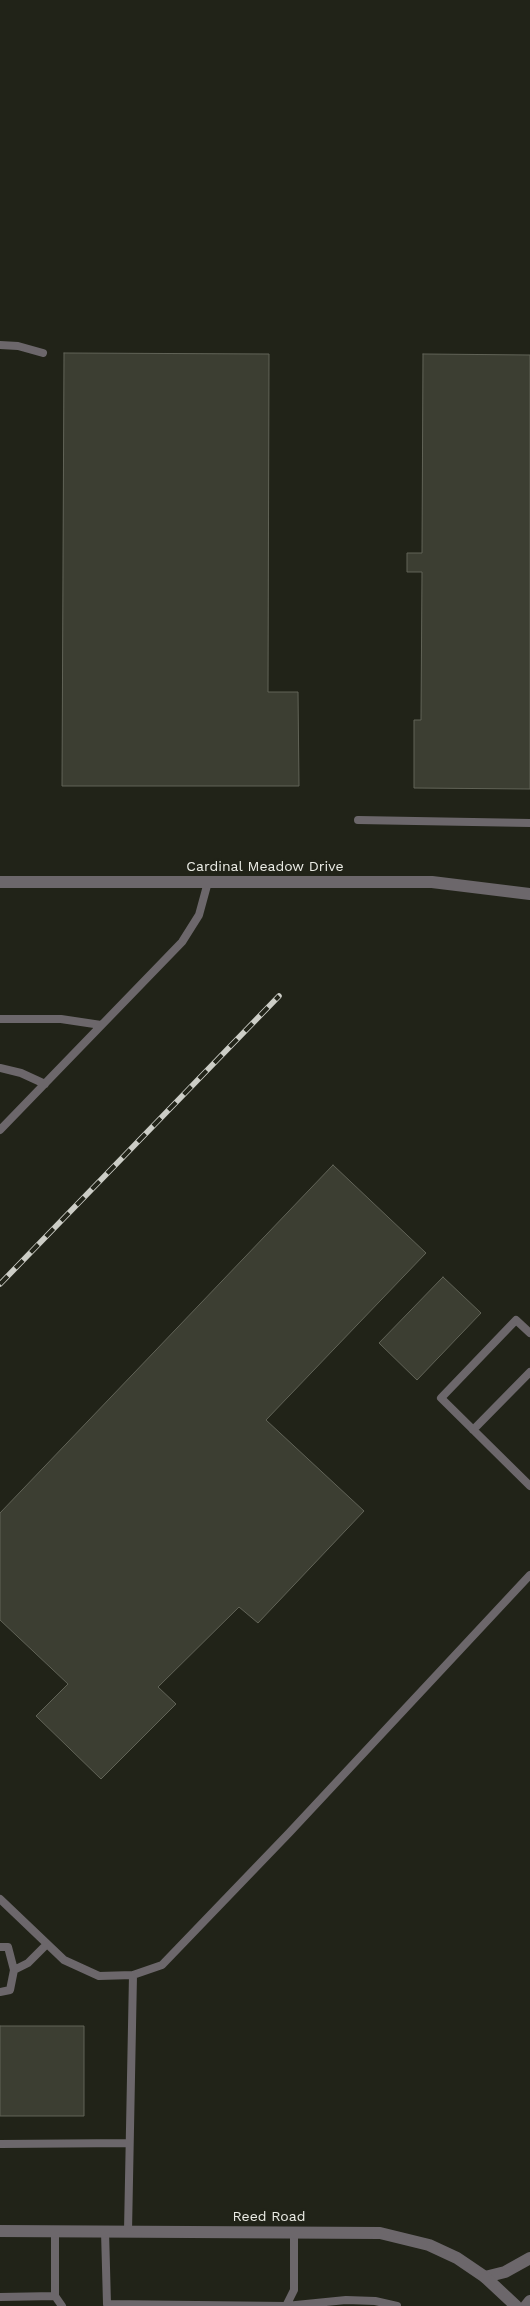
<!DOCTYPE html>
<style>
body{margin:0}
canvas{display:block;background:#212318}
</style>
<canvas width="530" height="2306"></canvas>
<script>
const c = document.querySelector('canvas').getContext('2d');
c.lineJoin = 'round';
function fill(path, color) {
  c.fillStyle = color;
  c.fill(path, 'evenodd');
}
function toPath(rows) {
  const path = new Path2D();
  for (const r of rows) {
    path.moveTo(r[0], r[1]);
    for (let i = 2; i < r.length; i += 2) path.lineTo(r[i], r[i + 1]);
  }
  return path;
}
function stroke(path, color, width, dash) {
  c.strokeStyle = color;
  c.lineWidth = width;
  c.lineCap = dash ? 'butt' : 'round';
  c.setLineDash(dash || []);
  c.stroke(path);
}
function drawText(font, color, halo, rows, align = 'center') {
  c.font = font + ' "Work Sans",sans-serif';
  c.lineWidth = 5;
  c.setLineDash([]);
  c.textBaseline = 'middle';
  c.strokeStyle = halo;
  c.fillStyle = color;
  for (const [text, x, y, turn = 0] of rows) {
    c.save();
    c.translate(x, y);
    c.rotate((+turn || 0) * Math.PI / 180);
    c.textAlign = isNaN(turn) ? turn : align;
    if (halo) c.strokeText(text, 0, 0);
    c.fillText(text, 0, 0);
    c.restore();
  }
}
const building = toPath([
 [64,353,269,354,268,692,298,692,299,786,62,786,64,353],
 [423,354,530,355,530,789,414,788,414,720,421,720,422,572,407,572,407,553,422,553,423,354],
 [333,1165,426,1253,266,1420,364,1511,258,1623,239,1607,158,1687,176,1704,101,1779,36,1716,68,1684,0,1620,0,1513,333,1165],
 [443,1277,481,1313,417,1380,379,1343,443,1277],
 [0,2026,84,2026,84,2116,0,2116,0,2026]
]);
fill(building, '#3c3e32');
stroke(building, '#616357', 1);
stroke(toPath([
 [0,345,18,346,43,353],
 [358,820,530,823],
 [0,1019,61,1019,101,1025],
 [0,1068,21,1073,45,1084],
 [0,1130,182,942,199,915,208,882],
 [530,1333,516,1320,441,1398,530,1486],
 [473,1430,530,1372],
 [0,1899,64,1960,99,1976,133,1975,162,1965,289,1833,530,1575],
 [0,1947,8,1947,14,1970,10,1990,0,1992],
 [14,1970,28,1963,47,1944],
 [0,2144,129,2143],
 [55,2231,55,2296,62,2306],
 [105,2231,107,2304,286,2306,346,2300,375,2301,397,2306],
 [128,2231,133,1975],
 [0,2297,55,2296],
 [286,2306,294,2290,294,2232]
]), '#6c676b', 8);
stroke(toPath([
 [0,882,432,882,530,894],
 [485,2277,505,2272,530,2258],
 [526,2306,530,2301]
]), '#6c676b', 12);
stroke(toPath([
 [0,2231,380,2233,429,2245,457,2258,485,2277,516,2306]
]), '#6c676b', 12);
const rail = toPath([
 [0,1284,279,996]
]);
stroke(rail, '#cccdc6', 5.5);
stroke(rail, '#212318', 4, [11]);
drawText('14px', '#ecede6', '#212318', [
 ["Cardinal Meadow Drive",265,867],
 ["Reed Road",269,2217]
]);
</script>
